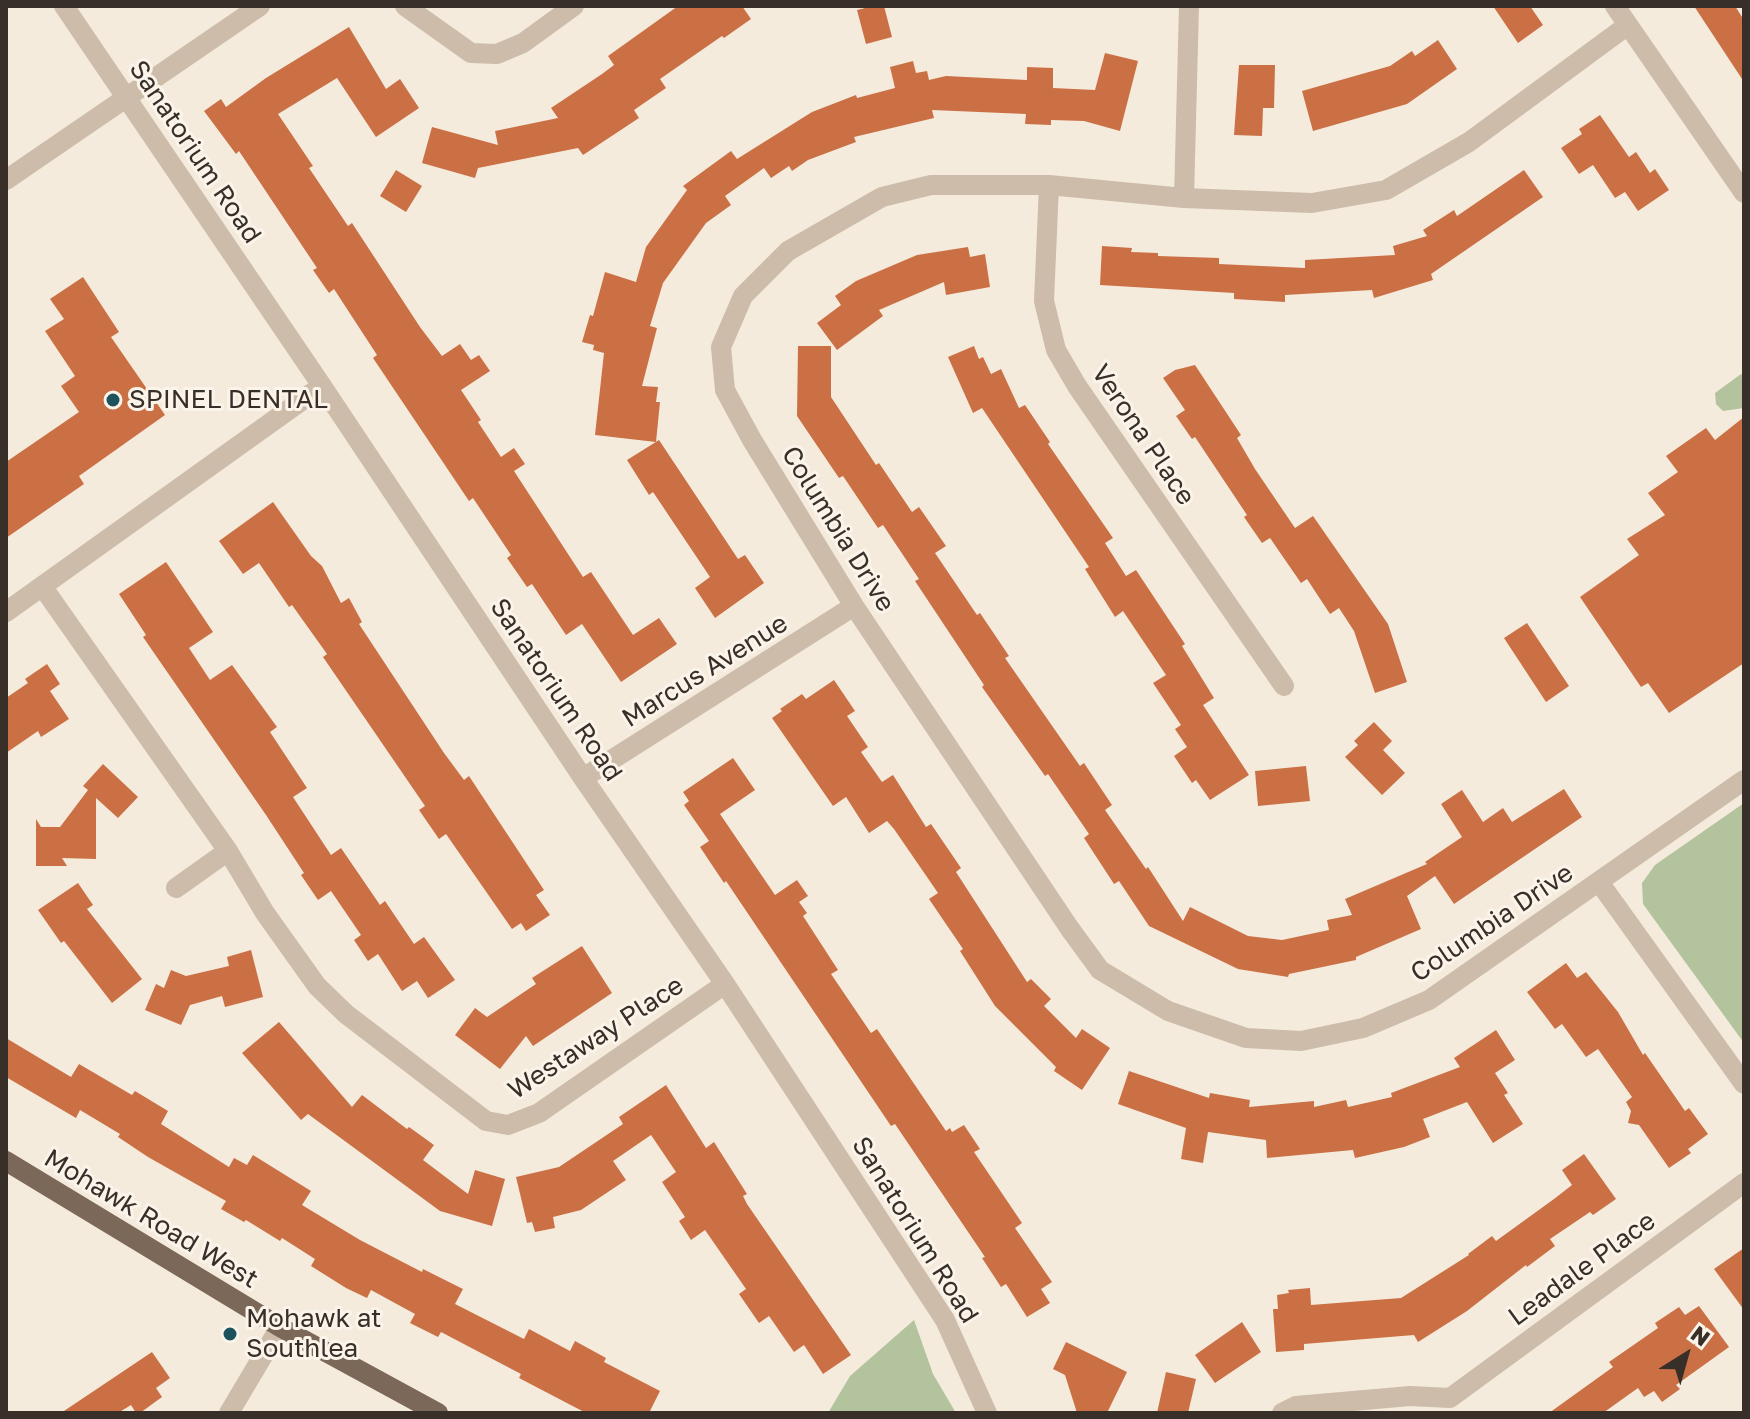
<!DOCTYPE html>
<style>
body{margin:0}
#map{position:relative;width:1750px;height:1419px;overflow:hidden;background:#f4ebdd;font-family:"Golos Text",sans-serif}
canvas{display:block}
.frame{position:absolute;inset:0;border:8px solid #392f29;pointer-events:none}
.north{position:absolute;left:1646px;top:1315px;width:80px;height:80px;-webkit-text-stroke:6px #fbf4ea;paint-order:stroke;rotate:37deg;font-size:22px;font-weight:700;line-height:32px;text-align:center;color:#392f29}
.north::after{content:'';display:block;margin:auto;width:28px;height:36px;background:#392f29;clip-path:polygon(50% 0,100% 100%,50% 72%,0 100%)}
</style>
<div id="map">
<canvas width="1750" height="1419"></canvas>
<div class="frame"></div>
<div class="north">N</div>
</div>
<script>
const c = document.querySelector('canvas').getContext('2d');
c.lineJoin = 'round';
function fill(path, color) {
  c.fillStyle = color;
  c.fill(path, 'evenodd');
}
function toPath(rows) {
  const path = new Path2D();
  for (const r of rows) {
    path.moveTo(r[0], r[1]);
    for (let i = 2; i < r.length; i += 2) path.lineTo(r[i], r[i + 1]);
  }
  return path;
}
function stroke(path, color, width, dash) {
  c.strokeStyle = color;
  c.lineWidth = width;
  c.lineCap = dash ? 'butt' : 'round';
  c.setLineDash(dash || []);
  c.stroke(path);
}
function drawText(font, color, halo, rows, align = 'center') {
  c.font = font + ' "Golos Text",sans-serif';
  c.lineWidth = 6;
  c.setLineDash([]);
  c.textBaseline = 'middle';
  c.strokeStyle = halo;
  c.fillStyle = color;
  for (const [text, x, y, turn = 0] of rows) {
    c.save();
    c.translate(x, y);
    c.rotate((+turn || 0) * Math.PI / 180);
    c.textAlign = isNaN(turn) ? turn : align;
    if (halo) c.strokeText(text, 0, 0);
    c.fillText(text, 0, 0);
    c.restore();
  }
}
fill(toPath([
 [1741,374,1744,377,1744,408,1723,411,1716,404,1715,393],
 [1744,803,1744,1043,1643,904,1642,883,1655,865],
 [914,1320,933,1374,956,1413,828,1413,850,1376]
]), '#b3c39d');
fill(toPath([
 [678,6,742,6,751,19,724,38,722,36,660,79,666,88,634,110,639,118,583,155,578,148,478,168,475,178,422,163,432,127,498,145,495,131,558,118,551,108,602,74,614,65,608,56],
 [873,6,884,6,892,37,866,44,857,10],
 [1493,6,1530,6,1543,25,1518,43],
 [1694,6,1735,6,1744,20,1744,82],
 [349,27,386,89,400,79,419,108,376,137,337,78,278,114,313,166,309,168,348,226,352,223,420,327,442,356,460,344,471,360,479,355,490,371,461,390,481,420,478,422,501,457,514,448,525,464,514,471,583,577,591,572,633,635,659,618,677,644,621,682,582,624,566,635,532,584,527,587,507,558,511,555,473,498,469,501,373,358,377,355,334,289,329,293,313,270,317,268,239,151,236,154,204,111,221,99,226,107,266,78],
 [1438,40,1457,69,1407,104,1313,131,1302,91,1390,66,1412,51,1415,56],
 [1105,53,1138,61,1120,131,1084,121,1051,120,1051,125,1025,124,1026,114,932,110,934,118,854,137,856,142,808,160,792,171,789,166,771,178,764,168,725,196,731,205,706,223,663,283,650,326,657,328,642,386,658,387,656,402,660,402,656,442,595,435,604,353,593,350,594,345,582,342,590,315,593,316,605,272,636,282,646,247,687,190,683,186,731,151,737,159,812,112,856,95,857,98,895,88,890,67,913,61,916,73,927,71,929,80,946,76,1027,80,1027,67,1053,68,1053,88,1095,90],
 [1239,65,1275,65,1274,108,1263,108,1262,136,1234,135],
 [1600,115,1629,157,1636,152,1650,173,1655,169,1669,190,1638,211,1625,192,1615,198,1593,165,1579,174,1561,148,1582,134,1579,129],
 [396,170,422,186,406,212,380,196],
 [1524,170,1543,197,1431,274,1433,280,1374,298,1372,290,1285,295,1285,302,1234,299,1234,293,1100,285,1102,246,1132,248,1131,252,1158,253,1158,256,1219,258,1219,264,1305,268,1305,260,1395,255,1393,246,1427,236,1423,230,1454,210,1457,216],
 [968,247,970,257,985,254,990,287,946,295,944,282,879,310,883,316,837,350,817,323,841,305,835,296,856,281,917,255],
 [83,277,119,332,111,337,165,415,79,476,84,484,6,538,6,462,79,412,61,386,75,376,45,331,64,319,50,299],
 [798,346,831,346,831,397,876,465,879,463,912,512,919,507,946,546,935,553,977,615,980,613,1009,656,1005,658,1080,766,1084,763,1112,805,1105,810,1146,869,1148,867,1183,921,1190,907,1248,936,1282,940,1329,930,1327,920,1352,915,1345,899,1427,864,1425,862,1462,837,1441,804,1462,790,1483,822,1503,808,1512,822,1564,789,1582,817,1454,904,1435,876,1407,896,1421,929,1356,957,1356,960,1289,974,1288,977,1238,969,1149,926,1119,881,1114,884,1084,838,1089,834,1048,774,1045,776,982,687,984,685,915,581,919,579,883,525,878,528,843,476,839,478,797,416],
 [974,346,979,359,983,357,991,374,1001,369,1019,408,1025,405,1050,442,1048,444,1113,538,1105,543,1126,576,1136,570,1185,644,1182,646,1214,698,1203,705,1249,775,1210,800,1196,780,1192,783,1174,756,1187,747,1175,729,1181,725,1153,683,1166,675,1123,611,1115,617,1085,569,1089,567,982,408,973,413,948,357],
 [1195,365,1241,435,1237,438,1255,469,1295,528,1313,516,1388,624,1407,682,1375,693,1354,631,1339,608,1330,614,1307,579,1301,583,1270,538,1262,543,1244,517,1247,515,1195,437,1192,439,1176,416,1185,410,1163,378,1175,370],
 [1744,417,1744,663,1669,713,1648,683,1641,687,1580,597,1639,555,1627,539,1665,515,1648,493,1678,472,1666,456,1706,428,1715,440],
 [659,440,738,559,745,555,764,583,715,618,695,588,710,577,653,492,649,495,627,460],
 [273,502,311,556,322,566,341,603,349,598,362,622,359,624,444,753,464,780,469,776,544,890,536,895,550,915,526,931,521,923,512,929,446,834,439,839,419,810,425,806,323,657,327,654,292,605,289,607,259,563,243,574,219,541],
 [166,562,213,632,189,648,210,680,232,665,277,727,270,732,307,788,293,797,331,855,341,848,380,905,385,901,414,944,424,937,455,980,428,998,417,981,402,991,378,954,368,961,354,940,361,935,331,891,318,900,301,875,304,873,266,815,143,637,146,635,119,594],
 [1527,623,1569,686,1546,702,1504,638],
 [47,664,60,684,50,691,69,719,41,737,38,731,6,753,6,698,28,683,25,679],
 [834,680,855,711,847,716,868,747,861,752,882,782,893,775,926,827,931,824,961,868,956,872,1027,982,1031,979,1051,999,1044,1006,1076,1038,1082,1029,1110,1048,1082,1090,1054,1071,1056,1067,995,1006,960,951,963,949,929,899,938,893,894,829,887,821,869,833,846,797,833,806,772,718,782,711,780,709,802,694,806,699],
 [1374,722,1392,741,1383,750,1405,773,1382,795,1345,757,1358,745,1354,741],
 [733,758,755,790,720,814,775,895,797,880,808,896,799,902,807,913,803,916,838,970,831,974,871,1033,877,1029,946,1131,950,1128,952,1132,964,1125,980,1149,974,1152,1022,1223,1015,1228,1052,1282,1041,1289,1050,1303,1027,1317,1006,1284,1001,1287,982,1258,985,1257,895,1124,891,1126,730,887,726,881,724,883,700,847,709,841,684,805,689,801,683,792],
 [103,764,138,797,118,818,96,798,96,859,62,858,67,866,36,866,36,819,41,827,60,827,88,790,83,786],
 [1306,766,1310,801,1258,806,1255,771],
 [78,883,93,905,87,909,142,979,112,1003,64,941,61,943,38,910],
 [582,946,612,993,533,1046,526,1036,500,1069,455,1035,475,1008,487,1017,536,984,532,978],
 [251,950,263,997,225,1007,222,996,190,1005,181,1025,145,1010,156,984,164,988,171,970,186,976,229,966,227,957],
 [1566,963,1577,978,1586,972,1618,1012,1643,1055,1645,1053,1685,1111,1689,1108,1708,1134,1688,1149,1691,1153,1669,1168,1639,1125,1628,1123,1631,1111,1626,1102,1632,1097,1598,1049,1586,1057,1562,1024,1555,1029,1527,992],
 [279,1022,352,1107,362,1095,407,1129,409,1127,434,1145,423,1160,468,1194,475,1170,505,1179,492,1226,440,1211,308,1114,301,1120,242,1053],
 [1496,1030,1515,1060,1495,1073,1508,1093,1504,1095,1523,1124,1493,1143,1467,1102,1423,1119,1430,1137,1404,1147,1355,1158,1353,1150,1267,1158,1266,1140,1208,1132,1203,1163,1181,1159,1186,1128,1118,1104,1129,1071,1209,1098,1210,1093,1250,1100,1249,1107,1314,1101,1314,1107,1346,1100,1348,1107,1392,1097,1391,1093,1460,1067,1454,1058],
 [6,1038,71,1077,79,1064,132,1095,135,1091,168,1111,161,1124,229,1167,234,1158,247,1165,253,1155,311,1191,302,1205,360,1240,422,1272,423,1269,463,1289,455,1304,524,1339,529,1329,570,1351,575,1341,606,1358,604,1362,660,1391,649,1413,586,1413,519,1378,521,1374,441,1332,438,1337,410,1323,415,1314,371,1290,367,1298,346,1288,311,1266,315,1259,282,1238,280,1241,246,1220,244,1222,221,1209,226,1201,148,1157,118,1137,120,1134,80,1110,76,1118,6,1077],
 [666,1085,706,1148,714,1142,747,1194,743,1196,747,1204,851,1355,823,1374,804,1345,794,1352,769,1316,759,1323,739,1294,746,1289,705,1230,691,1240,679,1221,685,1217,662,1182,676,1172,651,1135,613,1161,626,1180,581,1210,553,1217,555,1228,535,1232,532,1222,527,1223,516,1177,559,1167,623,1124,619,1117],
 [1584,1154,1616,1199,1593,1215,1590,1212,1550,1239,1555,1246,1527,1267,1526,1265,1467,1311,1418,1342,1414,1335,1304,1344,1304,1350,1276,1352,1273,1309,1278,1309,1277,1295,1289,1293,1288,1290,1310,1288,1311,1305,1401,1298,1469,1255,1468,1254,1492,1236,1496,1241,1554,1199,1572,1185,1562,1170],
 [1744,1248,1744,1310,1714,1269],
 [1699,1306,1729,1347,1676,1385,1680,1389,1662,1402,1654,1391,1644,1397,1638,1388,1603,1413,1549,1413,1613,1367,1609,1362,1658,1328,1655,1323,1679,1307,1685,1315],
 [1242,1322,1261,1352,1215,1383,1195,1355],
 [1066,1342,1127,1372,1107,1413,1077,1413,1065,1375,1053,1369],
 [152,1352,170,1378,156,1388,162,1397,140,1413,136,1413,131,1405,118,1413,61,1413],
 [1166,1372,1196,1379,1188,1413,1157,1413]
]), '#cb7044');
stroke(toPath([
 [64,6,322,386,583,778,725,984,945,1320,987,1413],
 [405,6,471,53,497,54,523,43,574,6],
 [1615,6,1744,193],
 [1628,25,1469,142,1386,190,1312,203,1184,198,1049,185,931,185,882,197,788,251,743,296,721,347,725,390,752,440,854,606,1070,929,1100,970,1168,1011,1246,1038,1301,1041,1363,1028,1429,1000,1744,780],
 [6,180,260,6],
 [1049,185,1044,301,1056,350,1077,386,1284,686],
 [1184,198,1189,6],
 [42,586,228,851,265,913,317,986,346,1014,486,1121,508,1125,539,1113,725,984],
 [6,612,322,386],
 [583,778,854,606],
 [1599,882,1744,1084],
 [176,888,228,851],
 [229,1413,280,1327],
 [1282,1413,1296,1406,1410,1396,1450,1398,1744,1183]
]), '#ccbca9', 20);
stroke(toPath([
 [6,1161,280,1327,438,1413]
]), '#7c6859', 20);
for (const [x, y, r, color] of [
 [113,400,8,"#1c535d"],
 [230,1334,8,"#1c535d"]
]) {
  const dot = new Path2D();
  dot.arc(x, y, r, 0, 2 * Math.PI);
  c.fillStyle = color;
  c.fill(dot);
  stroke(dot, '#fbf4ea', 3);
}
drawText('26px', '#392f29', '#fbf4ea', [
 ["Sanatorium Road",195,152,56],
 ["Verona Place",1143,435,56],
 ["Columbia Drive",838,529,58],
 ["Marcus Avenue",705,671,-32],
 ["Sanatorium Road",556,690,56],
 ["Columbia Drive",1492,923,-34],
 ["Westaway Place",596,1038,-33],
 ["Mohawk Road West",151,1219,31],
 ["Sanatorium Road",915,1230,58],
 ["Leadale Place",1582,1269,-36]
]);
drawText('26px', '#392f29', '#fbf4ea', [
 ["SPINEL DENTAL",129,400],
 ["Mohawk at",246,1319],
 ["Southlea",246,1349]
], 'left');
</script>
